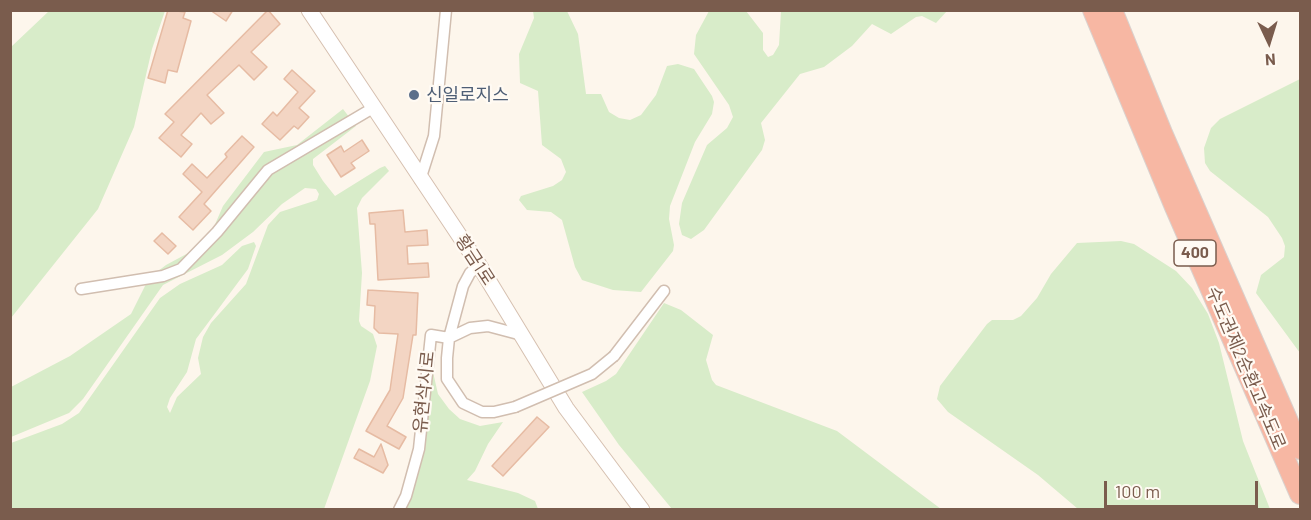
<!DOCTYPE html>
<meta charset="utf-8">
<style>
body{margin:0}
#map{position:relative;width:1311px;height:520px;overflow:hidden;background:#fdf6ec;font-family:Barlow,sans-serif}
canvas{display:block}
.frame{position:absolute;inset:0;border:12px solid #7a5c4d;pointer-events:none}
.north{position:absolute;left:1239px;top:12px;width:60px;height:60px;-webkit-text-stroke:4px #fffaf3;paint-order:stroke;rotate:176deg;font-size:16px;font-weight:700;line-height:24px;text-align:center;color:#7a5c4d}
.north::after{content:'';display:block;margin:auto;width:21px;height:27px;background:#7a5c4d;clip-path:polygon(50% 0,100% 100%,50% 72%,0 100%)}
.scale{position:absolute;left:1104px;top:481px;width:154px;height:27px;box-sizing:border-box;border:3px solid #7a5c4d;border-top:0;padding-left:8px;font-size:18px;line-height:21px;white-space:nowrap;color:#7a5c4d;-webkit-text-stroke:4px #fffaf3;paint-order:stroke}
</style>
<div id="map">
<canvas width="1311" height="520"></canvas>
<div class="frame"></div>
<div class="north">N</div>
<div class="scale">100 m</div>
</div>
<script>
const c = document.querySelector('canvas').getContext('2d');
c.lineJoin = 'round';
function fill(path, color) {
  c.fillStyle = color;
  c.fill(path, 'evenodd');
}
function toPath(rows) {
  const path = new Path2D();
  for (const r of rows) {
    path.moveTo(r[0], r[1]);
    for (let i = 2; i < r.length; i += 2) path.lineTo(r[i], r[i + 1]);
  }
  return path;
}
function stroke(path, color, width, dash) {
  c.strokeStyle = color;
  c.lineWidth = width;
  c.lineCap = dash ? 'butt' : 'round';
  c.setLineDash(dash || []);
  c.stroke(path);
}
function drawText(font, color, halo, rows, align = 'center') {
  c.font = font + ' Barlow,"Noto Sans KR",sans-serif';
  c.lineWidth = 4.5;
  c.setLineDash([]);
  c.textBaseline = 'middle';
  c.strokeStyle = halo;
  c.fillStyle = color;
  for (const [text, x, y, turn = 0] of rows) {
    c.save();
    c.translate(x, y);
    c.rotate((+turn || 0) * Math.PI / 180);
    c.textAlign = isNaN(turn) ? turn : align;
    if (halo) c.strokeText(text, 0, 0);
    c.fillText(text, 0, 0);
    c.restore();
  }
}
fill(toPath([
 [49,11,165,11,152,49,134,127,98,209,11,318,11,47],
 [533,11,567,11,578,34,586,94,601,94,609,112,619,118,630,120,641,115,656,95,667,66,678,64,694,69,712,96,714,102,712,114,695,142,670,206,669,219,674,245,673,251,641,292,613,290,582,280,575,267,562,220,551,212,527,210,519,200,521,196,553,186,562,180,566,172,561,159,542,145,538,91,520,83,519,54,534,18],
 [709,11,746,11,763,33,763,50,768,57,773,55,779,45,781,11,947,11,936,23,922,16,916,17,891,34,872,24,852,46,824,67,800,74,761,123,765,140,762,150,704,230,691,239,682,235,679,224,682,203,707,145,727,128,733,117,729,105,694,54,696,35],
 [1300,79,1300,353,1256,293,1261,275,1284,257,1285,246,1282,238,1268,217,1210,171,1205,163,1204,148,1211,128,1220,119],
 [343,109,356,126,313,159,313,165,323,181,335,196,380,168,385,166,389,171,362,198,357,208,362,273,359,321,361,326,373,334,377,346,370,381,324,509,10,509,11,443,62,424,79,413,160,298,180,284,222,265,242,246,254,242,256,246,248,269,196,339,187,372,170,398,167,407,170,413,177,397,201,374,198,358,203,337,211,323,246,284,268,225,280,212,317,200,319,194,316,189,305,188,282,204,253,232,222,255,163,285,83,399,69,413,11,437,11,387,70,356,131,314,149,278,166,265,192,251,213,229,223,206,264,152,297,145],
 [1121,241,1134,244,1176,271,1192,288,1208,314,1219,343,1243,441,1270,509,1078,509,1038,475,948,412,937,399,940,386,987,324,992,320,1013,320,1021,316,1037,298,1051,274,1077,243],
 [664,303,681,310,713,335,706,360,712,380,716,385,837,431,941,509,672,509,619,445,582,392,606,381,616,374],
 [429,372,433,372,438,394,449,409,460,419,480,426,503,422,488,444,475,471,467,480,518,493,535,501,538,509,404,510,419,469]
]), '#d8ecc9');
const building = toPath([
 [168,10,185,12,183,18,191,21,177,72,168,70,165,83,148,78,168,10],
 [210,10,233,10,226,21,210,10],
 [268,10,280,24,251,52,267,67,254,80,239,65,207,95,224,113,211,124,201,113,181,135,192,144,181,157,159,138,174,122,165,114,268,10],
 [292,70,315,91,299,108,309,117,298,129,294,126,280,140,262,124,273,112,277,116,298,92,284,79,292,70],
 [242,136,254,147,204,204,211,211,193,230,179,217,202,192,183,174,192,164,207,178,227,157,225,154,242,136],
 [362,140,369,151,351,163,355,168,341,177,327,155,341,146,344,152,362,140],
 [403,210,405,232,427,230,428,245,407,246,408,264,428,263,429,277,378,280,375,224,370,224,369,213,403,210],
 [162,233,176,246,168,254,154,241,162,233],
 [368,290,418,293,416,335,413,335,403,398,387,426,406,437,399,449,366,431,390,390,398,334,379,333,374,328,375,306,367,305,368,290],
 [537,417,549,427,503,476,492,466,537,417],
 [381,444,388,465,383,473,354,458,359,449,374,457,381,444]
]);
fill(building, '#f3d5c3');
stroke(building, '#e6bba3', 1.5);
const street = toPath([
 [420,180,434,136,446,10],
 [81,289,163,276,181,269,217,232,268,170,373,108],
 [614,356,664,291],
 [515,407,494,412,482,412,463,403,447,379,447,358,449,338,470,328,488,326,522,335],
 [399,510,406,496,419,449,431,335,449,338,463,286,470,273,479,265]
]);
const secondary = toPath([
 [309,10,479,265,566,408,642,510]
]);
const highway = toPath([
 [1093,10,1175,207,1300,494],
 [1112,10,1162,133,1300,449]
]);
stroke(street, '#d1beb0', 13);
stroke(secondary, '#d6c0b0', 17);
stroke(highway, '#dad1cd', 22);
stroke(street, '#fff', 10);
stroke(secondary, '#fff', 15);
stroke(highway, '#f7b7a3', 20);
const streetBridge = toPath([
 [515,407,592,374,614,356]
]);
stroke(streetBridge, '#d1beb0', 13, []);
stroke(streetBridge, '#fff', 10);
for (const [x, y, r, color] of [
 [414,95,6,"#5c6f8a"]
]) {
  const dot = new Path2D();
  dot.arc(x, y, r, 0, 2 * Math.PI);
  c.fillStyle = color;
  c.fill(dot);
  stroke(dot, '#fffaf3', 2);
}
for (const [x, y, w] of [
 [1195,253,42]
]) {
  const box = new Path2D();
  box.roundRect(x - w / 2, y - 13, w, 26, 4.5);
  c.fillStyle = '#fffaf3';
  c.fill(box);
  stroke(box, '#7a5c4d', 1.5);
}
drawText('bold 16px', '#7a5c4d', null, [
 ["400",1195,253]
]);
drawText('18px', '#4e5e75', '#fffaf3', [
 ["신일로지스",426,95]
], 'left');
drawText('18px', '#7a5c4d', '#fffaf3', [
 ["황금1로",475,260,57],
 ["수도권제2순환고속도로",1246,368,67],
 ["유현삭시로",424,392,-84]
]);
</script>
